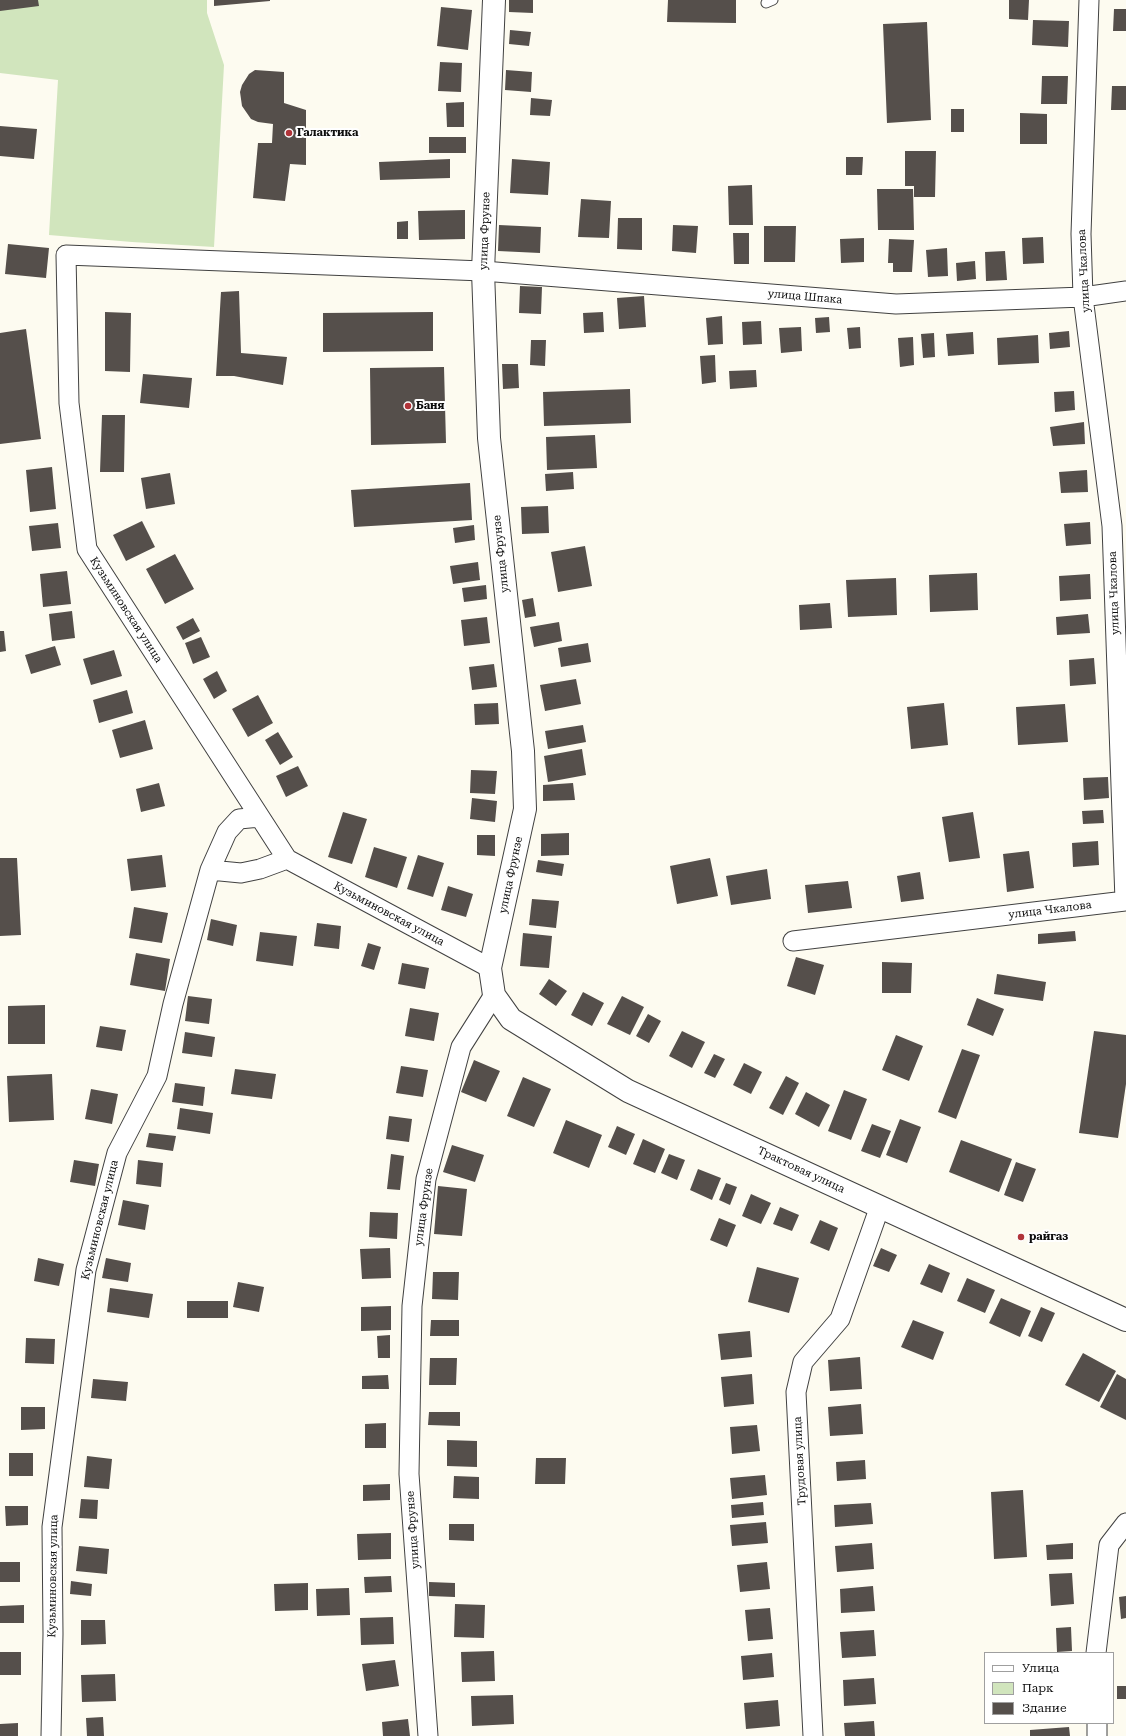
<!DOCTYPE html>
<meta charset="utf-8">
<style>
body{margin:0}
#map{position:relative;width:1126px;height:1736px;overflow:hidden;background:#fdfbf0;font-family:"Roboto Serif",serif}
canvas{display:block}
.legend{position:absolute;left:984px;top:1652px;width:130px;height:72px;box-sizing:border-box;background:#fff;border:1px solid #9f9f9f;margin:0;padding:5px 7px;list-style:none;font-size:12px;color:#0e0e0e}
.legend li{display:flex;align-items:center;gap:8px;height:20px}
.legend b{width:20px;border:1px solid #9f9f9f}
</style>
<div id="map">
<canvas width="1126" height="1736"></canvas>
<ul class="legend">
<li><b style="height:5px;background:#fff"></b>Улица</li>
<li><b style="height:11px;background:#d1e5bd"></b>Парк</li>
<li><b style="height:11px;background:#554f4b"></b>Здание</li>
</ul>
</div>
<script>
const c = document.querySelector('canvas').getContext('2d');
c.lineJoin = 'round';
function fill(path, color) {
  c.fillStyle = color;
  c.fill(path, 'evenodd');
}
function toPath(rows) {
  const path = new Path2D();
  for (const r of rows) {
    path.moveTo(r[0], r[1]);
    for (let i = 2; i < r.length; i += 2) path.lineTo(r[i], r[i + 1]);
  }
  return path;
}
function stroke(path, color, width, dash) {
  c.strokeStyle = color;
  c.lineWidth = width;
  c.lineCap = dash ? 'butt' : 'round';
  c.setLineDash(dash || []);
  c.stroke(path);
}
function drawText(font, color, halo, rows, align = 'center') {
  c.font = font + ' "Roboto Serif",serif';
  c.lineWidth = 4;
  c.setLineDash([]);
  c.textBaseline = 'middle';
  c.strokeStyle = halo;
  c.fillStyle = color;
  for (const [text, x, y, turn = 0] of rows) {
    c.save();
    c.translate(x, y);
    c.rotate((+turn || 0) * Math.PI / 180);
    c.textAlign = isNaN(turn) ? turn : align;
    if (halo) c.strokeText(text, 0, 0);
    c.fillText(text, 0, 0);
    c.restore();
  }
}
fill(toPath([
 [0,0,207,0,207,13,224,65,214,247,132,242,49,235,58,80,0,73]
]), '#d1e5bd');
fill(toPath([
 [0,0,38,0,39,6,0,11],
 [214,0,270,0,270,1,214,6],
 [509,0,533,0,533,13,509,12],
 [668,0,736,0,736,23,667,22],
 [1009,0,1029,0,1028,20,1009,19],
 [441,7,472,10,468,50,437,46],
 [1114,9,1126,9,1126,31,1113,31],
 [1033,20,1069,21,1068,47,1032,45],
 [927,22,931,120,887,123,883,24],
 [510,30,531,32,529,46,509,44],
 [440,62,462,63,461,92,438,91],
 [255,70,284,72,284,103,306,110,306,165,290,164,285,201,253,198,258,143,272,143,273,124,258,122,251,119,242,106,240,92,242,85,249,74],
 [506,70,532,72,531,92,505,90],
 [1042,76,1068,76,1067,104,1041,104],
 [1112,86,1126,86,1126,110,1111,110],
 [531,98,552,100,550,116,530,115],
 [464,102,464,127,447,127,446,103],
 [951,109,964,109,964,132,951,132],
 [1020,113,1047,114,1047,144,1020,144],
 [0,126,37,129,34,159,0,156],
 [429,137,466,137,466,153,429,153],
 [905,151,936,151,935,197,914,197,914,186,905,186],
 [846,157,863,157,862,175,846,175],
 [450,159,450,178,380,180,379,162],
 [512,159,550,162,548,195,510,193],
 [752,185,753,225,729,225,728,186],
 [877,189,913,189,914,230,878,230],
 [581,199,611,201,609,238,578,237],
 [465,210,465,239,419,240,418,211],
 [618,218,642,218,642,250,617,249],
 [408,221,408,239,397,239,397,222],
 [499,225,541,227,540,253,498,251],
 [673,225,698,226,696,253,672,251],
 [764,226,796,226,795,262,764,262],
 [733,233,749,233,749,264,734,264],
 [1043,237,1044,263,1023,264,1022,238],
 [864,238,864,262,841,263,840,239],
 [889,239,914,240,912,272,893,272,893,263,888,263],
 [8,244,49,248,46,278,5,274],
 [947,248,948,276,928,277,926,250],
 [1005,251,1007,280,986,281,985,252],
 [975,261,976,279,957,281,956,263],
 [520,286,542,287,541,314,519,313],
 [239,291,241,353,287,357,283,385,234,376,216,376,221,292],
 [644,296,646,327,619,329,617,298],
 [105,312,131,313,130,372,105,371],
 [433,312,433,351,323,352,323,313],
 [603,312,604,332,584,333,583,313],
 [722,316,723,344,708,345,706,318],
 [829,317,830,332,816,333,815,318],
 [761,321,762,344,743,345,742,322],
 [801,327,802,351,781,353,779,328],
 [860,327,861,348,849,349,847,328],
 [26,329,41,439,0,444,0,333],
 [1069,331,1070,347,1050,349,1049,333],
 [973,332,974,354,948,356,946,334],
 [934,333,935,357,923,358,921,334],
 [1038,335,1039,363,998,365,997,338],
 [913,337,914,365,900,367,898,338],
 [531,340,546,340,545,366,530,365],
 [715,355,716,382,702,384,700,356],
 [502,364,518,364,519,388,503,389],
 [444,367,446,443,371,445,370,368],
 [756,370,757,387,730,389,729,371],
 [143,374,192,378,189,408,140,403],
 [630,389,631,423,544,426,543,392],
 [1074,391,1075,410,1055,412,1054,392],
 [102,415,125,415,124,472,100,472],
 [1084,422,1085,444,1053,446,1050,427],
 [595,435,597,468,547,470,546,437],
 [52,467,56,509,30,512,26,470],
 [1087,470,1088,492,1061,493,1059,472],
 [573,472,574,489,546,491,545,474],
 [170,473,175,504,146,509,141,478],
 [470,483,472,520,354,527,351,490],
 [548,506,549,533,522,534,521,507],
 [142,521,155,547,126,561,113,535],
 [1090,522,1091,544,1066,546,1064,524],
 [58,523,61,548,32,551,29,526],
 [474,525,475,540,455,543,453,528],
 [585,546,592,586,558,592,551,552],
 [175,554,194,589,165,604,146,569],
 [478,562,480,580,453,584,450,566],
 [67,571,71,604,43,607,40,574],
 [977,573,978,610,930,612,929,575],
 [1090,574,1091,599,1060,601,1059,576],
 [896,578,897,615,848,617,846,580],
 [486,585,487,599,464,602,462,588],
 [533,598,536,616,525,618,522,600],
 [830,603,832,628,800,630,799,605],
 [72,611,75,638,52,641,49,614],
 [1088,614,1090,633,1057,635,1056,617],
 [487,617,490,643,464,646,461,620],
 [193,618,200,631,183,640,176,627],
 [559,622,562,641,534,647,530,627],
 [0,631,4,631,6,651,0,652],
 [201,637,210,657,193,664,185,643],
 [588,643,591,662,561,667,558,648],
 [55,646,61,665,31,674,25,655],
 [114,650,122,676,91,685,83,659],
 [1094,658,1096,684,1070,686,1069,660],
 [494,664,497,687,472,690,469,667],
 [217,671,227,691,214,699,203,679],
 [576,679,581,704,545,711,540,685],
 [127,690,133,713,99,723,93,700],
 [258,695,273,723,248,737,232,709],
 [498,703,499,724,475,725,474,704],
 [944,703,948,745,911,749,907,707],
 [1065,704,1068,742,1018,745,1016,707],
 [145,720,153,749,120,758,112,730],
 [583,725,586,742,548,749,545,731],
 [278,732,293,757,280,765,265,740],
 [582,749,586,775,548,782,544,756],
 [298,766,308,786,286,797,276,776],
 [471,770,497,771,495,794,470,793],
 [1108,777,1109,798,1084,800,1083,778],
 [159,783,165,806,141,812,136,789],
 [573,783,575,800,543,801,543,785],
 [472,798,497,801,495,822,470,819],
 [1103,810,1104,823,1083,824,1082,811],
 [343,812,367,819,352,864,328,857],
 [973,812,980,858,949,862,942,817],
 [569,833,569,855,541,856,541,834],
 [477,835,495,835,495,856,477,855],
 [1098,841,1099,865,1073,867,1072,843],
 [374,847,407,857,397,888,365,877],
 [1029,851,1034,888,1007,892,1003,854],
 [162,855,166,887,131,891,127,859],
 [418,855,444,863,433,897,407,889],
 [0,858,17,858,21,935,0,936],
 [710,858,718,896,677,904,670,866],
 [538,860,564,864,562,876,536,872],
 [767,869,771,899,731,905,726,876],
 [920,872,924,899,901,902,897,876],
 [848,881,852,908,808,913,805,885],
 [448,886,473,894,466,917,441,910],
 [532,899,559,901,556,928,529,925],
 [134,907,168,913,162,943,129,938],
 [211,919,237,925,233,946,207,940],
 [317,923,341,926,339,949,314,946],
 [1075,931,1076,941,1038,944,1038,934],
 [260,932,297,936,293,966,256,961],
 [523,933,552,936,549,968,520,966],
 [368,943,381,947,374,970,361,966],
 [136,953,170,959,165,991,130,985],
 [796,957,824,965,815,995,787,986],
 [882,962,912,963,911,993,882,993],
 [402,963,429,968,425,989,398,984],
 [997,974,1046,982,1043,1001,994,994],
 [549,979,567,991,556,1006,539,994],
 [583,992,604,1003,592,1026,571,1015],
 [188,996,212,999,209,1024,185,1021],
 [622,996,644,1007,630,1035,607,1024],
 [977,998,1004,1009,993,1036,967,1025],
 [45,1005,45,1044,8,1044,8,1006],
 [410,1008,439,1013,434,1041,405,1036],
 [648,1014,661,1021,649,1043,636,1036],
 [100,1026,126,1030,122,1051,96,1047],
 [682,1031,705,1042,692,1068,669,1056],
 [1094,1031,1126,1035,1126,1084,1118,1138,1079,1133],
 [185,1032,215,1037,212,1057,182,1053],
 [896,1035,923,1046,909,1081,882,1070],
 [962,1049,980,1055,956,1119,938,1112],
 [714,1054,725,1059,715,1078,704,1073],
 [474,1060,500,1071,486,1102,461,1092],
 [744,1063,762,1072,751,1094,733,1085],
 [401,1066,428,1070,423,1097,396,1093],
 [235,1069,276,1074,272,1099,231,1094],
 [52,1074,54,1120,9,1122,7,1076],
 [786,1076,799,1083,783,1115,769,1108],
 [523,1077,551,1089,534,1127,507,1116],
 [175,1083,205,1087,203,1106,172,1102],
 [91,1089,118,1094,112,1124,85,1119],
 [844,1090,867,1099,851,1140,828,1131],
 [806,1092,830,1105,819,1127,795,1114],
 [180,1108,213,1113,210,1134,177,1129],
 [389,1116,412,1119,409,1142,386,1139],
 [900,1119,921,1127,907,1163,886,1155],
 [566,1120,602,1135,589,1168,553,1153],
 [872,1124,891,1131,880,1158,861,1151],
 [617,1126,635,1134,626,1155,608,1147],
 [149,1133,176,1136,173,1151,146,1147],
 [643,1139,665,1149,655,1173,633,1164],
 [961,1140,1012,1159,999,1192,949,1172],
 [452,1145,484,1155,475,1182,443,1172],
 [391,1154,404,1156,400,1190,387,1189],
 [669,1154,685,1160,677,1180,661,1173],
 [74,1160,99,1164,95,1186,70,1182],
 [138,1160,163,1163,161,1187,136,1184],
 [1016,1162,1036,1169,1023,1202,1004,1195],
 [698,1169,721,1178,712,1200,690,1190],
 [726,1183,737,1187,730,1205,719,1200],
 [438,1186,467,1189,462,1236,434,1234],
 [751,1194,771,1203,761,1224,742,1216],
 [123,1200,149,1205,145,1230,118,1225],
 [780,1207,799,1215,792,1231,773,1224],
 [370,1212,398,1213,397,1239,369,1237],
 [719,1218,736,1225,727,1247,710,1240],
 [820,1220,838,1228,829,1251,810,1243],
 [390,1248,391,1278,362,1279,360,1249],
 [881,1248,897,1255,889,1272,873,1266],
 [38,1258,64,1264,59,1286,34,1281],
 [106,1258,131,1263,128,1282,102,1278],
 [929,1264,950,1273,942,1293,920,1284],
 [757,1267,799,1278,789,1313,748,1302],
 [433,1272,459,1272,458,1300,432,1299],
 [967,1278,995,1290,985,1313,957,1301],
 [238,1282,264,1287,259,1312,233,1307],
 [110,1288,153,1294,149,1318,107,1312],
 [1001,1298,1031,1311,1020,1337,989,1323],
 [187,1301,228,1301,228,1318,187,1318],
 [391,1306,391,1330,361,1331,361,1307],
 [1041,1307,1055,1313,1042,1342,1028,1336],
 [431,1320,459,1320,459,1336,430,1336],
 [913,1320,944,1332,933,1360,901,1347],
 [750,1331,752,1357,721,1360,718,1334],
 [390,1335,390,1358,378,1358,377,1336],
 [26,1338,55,1339,54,1364,25,1363],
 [1083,1353,1116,1371,1099,1402,1065,1385],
 [860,1357,862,1389,830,1391,828,1360],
 [430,1358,457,1358,456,1385,429,1385],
 [752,1374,754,1404,724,1407,721,1377],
 [1117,1374,1126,1379,1126,1420,1100,1407],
 [388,1375,389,1389,362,1389,362,1376],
 [93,1379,128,1382,126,1401,91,1398],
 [861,1404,863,1434,830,1436,828,1407],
 [21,1407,45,1407,45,1429,21,1430],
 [429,1412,460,1412,460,1426,428,1425],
 [386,1423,386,1448,365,1448,365,1424],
 [757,1425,760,1451,732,1454,730,1427],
 [447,1440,477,1441,477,1467,447,1466],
 [9,1453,33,1453,33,1476,9,1476],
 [87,1456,112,1459,109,1489,84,1487],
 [536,1458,566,1458,565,1484,535,1484],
 [865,1460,866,1479,837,1481,836,1462],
 [765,1475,767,1495,732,1499,730,1478],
 [454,1476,479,1477,479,1499,453,1498],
 [390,1484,390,1500,363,1501,363,1485],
 [1023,1490,1027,1557,994,1559,991,1492],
 [81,1499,98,1500,97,1519,79,1518],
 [763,1502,764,1515,732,1518,731,1505],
 [871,1503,873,1524,835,1527,834,1505],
 [5,1506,28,1506,28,1525,6,1526],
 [766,1522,768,1543,732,1546,730,1525],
 [449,1524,474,1524,474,1541,449,1540],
 [391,1533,391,1559,358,1560,357,1534],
 [872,1543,874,1569,837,1572,835,1546],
 [1073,1543,1073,1559,1047,1560,1046,1545],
 [79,1546,109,1549,107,1574,76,1571],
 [0,1562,20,1562,20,1582,0,1582],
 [767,1562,770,1589,740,1592,737,1565],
 [1072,1573,1074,1604,1051,1606,1049,1574],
 [391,1576,392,1592,365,1593,364,1577],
 [71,1581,92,1584,91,1596,70,1594],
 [429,1582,455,1583,455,1597,429,1596],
 [308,1583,308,1610,275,1611,274,1584],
 [873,1586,875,1611,841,1613,840,1589],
 [349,1588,350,1615,317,1616,316,1589],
 [1126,1596,1126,1618,1121,1619,1119,1597],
 [455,1604,485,1605,484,1638,454,1637],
 [24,1605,24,1623,0,1623,0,1606],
 [770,1608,773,1639,748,1641,745,1610],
 [393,1617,394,1644,361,1645,360,1618],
 [81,1620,105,1620,106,1644,81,1645],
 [1071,1627,1072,1651,1057,1652,1056,1628],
 [874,1630,876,1656,842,1658,840,1632],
 [494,1651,495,1681,462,1682,461,1652],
 [0,1652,21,1652,21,1675,0,1675],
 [772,1653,774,1677,743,1680,741,1656],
 [395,1660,399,1686,366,1691,362,1664],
 [115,1674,116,1701,82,1702,81,1675],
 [874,1678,876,1704,844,1706,843,1680],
 [1117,1686,1126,1686,1126,1699,1117,1699],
 [513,1695,514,1724,472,1726,471,1696],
 [778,1700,780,1726,746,1729,744,1703],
 [103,1717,104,1736,87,1736,86,1718],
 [408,1719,410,1736,383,1736,382,1722],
 [874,1721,875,1736,845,1736,844,1723],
 [18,1723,18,1736,0,1736,0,1724],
 [1069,1727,1070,1736,1030,1736,1030,1730]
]), '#554f4b');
const service = toPath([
 [766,3,773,0]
]);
const minor = toPath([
 [210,870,227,832,239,819,260,817],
 [793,941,1125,901,1112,526,1083,297,1081,234,1089,0],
 [490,968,287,859,87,549,69,403,66,255,483,271,896,304,1083,297,1126,291],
 [1096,1653,1109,1545,1126,1523],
 [1097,1723,1097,1736],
 [51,1736,53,1634,52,1527,86,1270,117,1153,157,1076,173,1004,210,870,241,873,260,869,287,859],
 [428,1736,409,1474,412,1306,426,1179,461,1047,494,995],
 [813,1736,796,1392,803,1362,840,1319,880,1206]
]);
const tertiary = toPath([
 [494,0,483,271,489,438,523,751,525,809,490,968,494,995,511,1019,628,1091,1126,1320]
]);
stroke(service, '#414141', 11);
stroke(minor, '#414141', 21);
stroke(tertiary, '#414141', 24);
stroke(service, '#fff', 9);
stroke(minor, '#fff', 19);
stroke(tertiary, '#fff', 22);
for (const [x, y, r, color] of [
 [289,133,4,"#b03439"],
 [408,406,4,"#b03439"],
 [1021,1237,4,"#b03439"]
]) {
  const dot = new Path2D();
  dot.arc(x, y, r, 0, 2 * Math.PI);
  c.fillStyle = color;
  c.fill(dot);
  stroke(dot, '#fff', 1.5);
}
drawText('bold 11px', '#0e0e0e', '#fff', [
 ["Галактика",297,133],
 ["Баня",416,406],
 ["райгаз",1029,1237]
], 'left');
drawText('11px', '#0e0e0e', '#fff', [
 ["улица Фрунзе",485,231,-88],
 ["улица Чкалова",1084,271,-93],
 ["улица Шпака",805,297,5],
 ["улица Фрунзе",501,554,-96],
 ["улица Чкалова",1114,593,-92],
 ["Кузьминовская улица",126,610,57],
 ["улица Фрунзе",511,875,-78],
 ["улица Чкалова",1050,910,-7],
 ["Кузьминовская улица",389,914,28],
 ["Трактовая улица",801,1170,25],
 ["улица Фрунзе",424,1207,-82],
 ["Кузьминовская улица",100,1220,-76],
 ["Трудовая улица",800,1461,-93],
 ["улица Фрунзе",413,1530,-94],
 ["Кузьминовская улица",53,1576,-89]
]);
</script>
